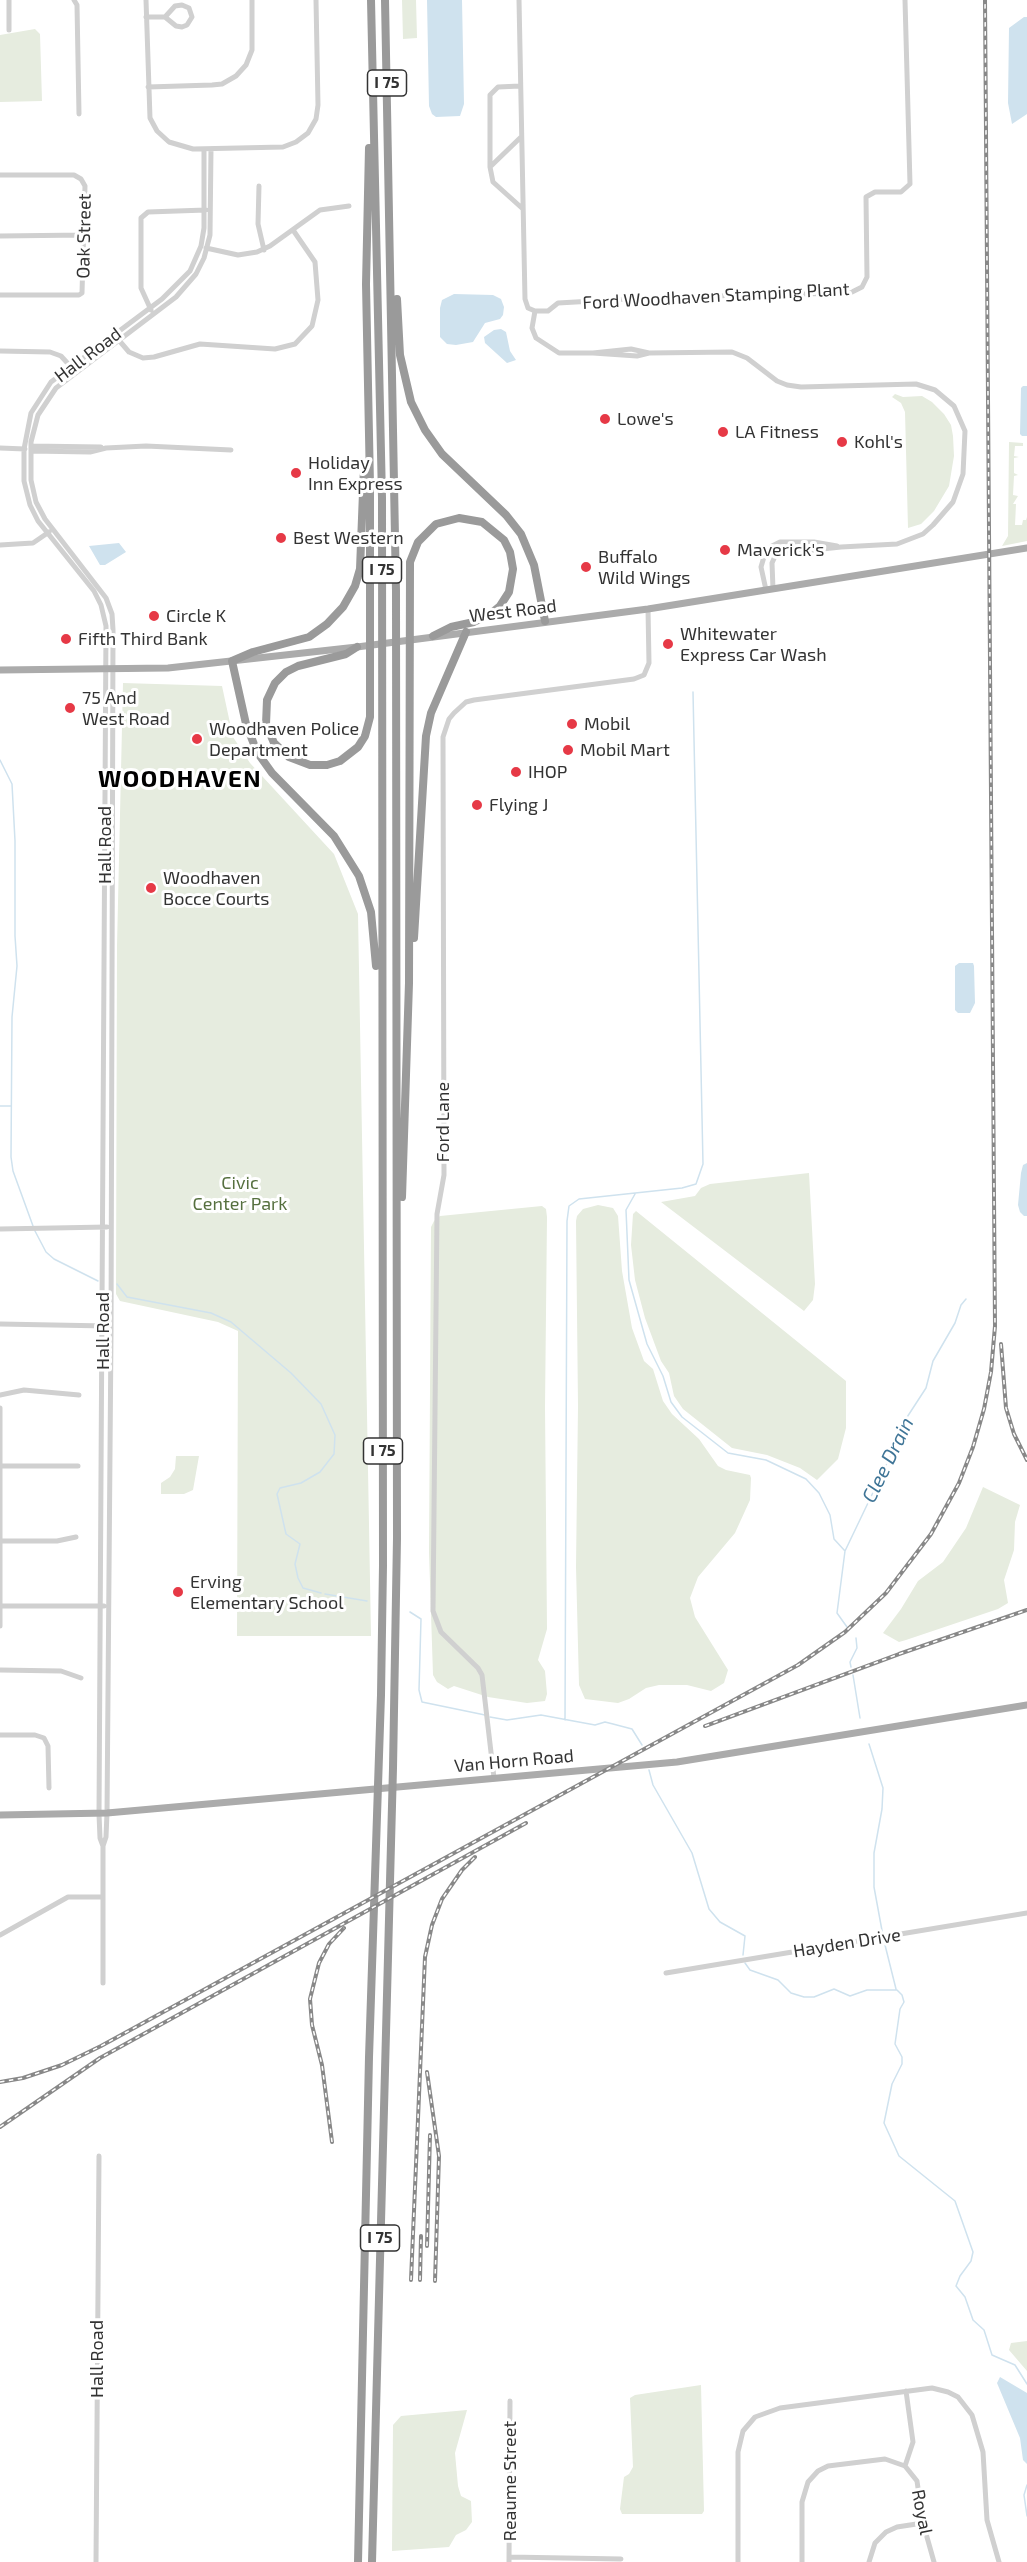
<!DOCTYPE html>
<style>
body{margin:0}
canvas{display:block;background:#fff}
</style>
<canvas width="1027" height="2562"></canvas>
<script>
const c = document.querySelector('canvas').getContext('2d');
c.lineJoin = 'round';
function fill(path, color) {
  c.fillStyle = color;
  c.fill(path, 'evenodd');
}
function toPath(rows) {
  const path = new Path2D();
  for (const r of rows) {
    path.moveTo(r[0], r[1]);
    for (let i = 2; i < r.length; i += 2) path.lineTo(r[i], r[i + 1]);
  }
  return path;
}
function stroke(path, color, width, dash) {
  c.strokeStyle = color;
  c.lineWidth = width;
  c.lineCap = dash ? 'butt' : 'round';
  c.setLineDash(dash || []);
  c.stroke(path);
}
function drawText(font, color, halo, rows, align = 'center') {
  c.font = font + ' "Exo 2",sans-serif';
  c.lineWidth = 6;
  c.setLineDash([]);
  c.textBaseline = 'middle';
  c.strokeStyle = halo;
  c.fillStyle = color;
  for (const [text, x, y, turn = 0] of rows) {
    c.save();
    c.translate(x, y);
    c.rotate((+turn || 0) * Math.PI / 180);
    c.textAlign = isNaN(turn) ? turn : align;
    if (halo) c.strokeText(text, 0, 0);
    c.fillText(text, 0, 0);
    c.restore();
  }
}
fill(toPath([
 [402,0,416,0,417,38,403,39],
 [35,29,40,34,42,101,0,102,0,35],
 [895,394,903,397,922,396,932,402,944,414,951,425,953,436,954,456,949,486,934,511,921,524,908,528,905,412,901,403,892,397],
 [1009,442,1023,443,1023,446,1015,446,1014,456,1019,457,1014,458,1014,473,1018,475,1014,476,1013,495,1018,496,1013,504,1016,504,1015,525,1022,525,1023,520,1026,520,1027,517,1027,541,1002,546,1008,536],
 [123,683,222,686,233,737,250,763,334,854,358,914,371,1636,237,1636,238,1331,218,1322,120,1301,116,1294,117,946],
 [809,1173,815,1284,813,1300,804,1311,661,1202,695,1196,701,1188,710,1184],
 [598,1205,613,1208,618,1216,622,1271,632,1328,644,1361,653,1369,663,1401,672,1414,699,1439,718,1466,726,1470,750,1475,751,1478,750,1500,735,1533,698,1577,690,1598,695,1617,728,1670,724,1683,711,1691,687,1685,659,1685,646,1688,629,1699,618,1703,585,1699,579,1685,576,1567,578,1406,576,1221,577,1216,583,1209],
 [542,1206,546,1209,547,1217,545,1407,547,1629,538,1660,545,1671,547,1694,545,1701,527,1703,488,1697,454,1686,448,1689,437,1682,433,1675,429,1552,431,1227,434,1221,440,1216],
 [636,1211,846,1381,846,1428,838,1459,817,1480,800,1468,767,1455,732,1448,683,1409,674,1396,669,1373,661,1361,645,1318,635,1280,631,1245,633,1214],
 [176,1456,199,1456,193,1490,184,1494,161,1494,161,1483,170,1477,175,1469],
 [983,1487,1020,1505,1015,1522,1014,1550,1004,1580,1008,1603,998,1609,906,1640,899,1642,883,1633,901,1609,918,1581,943,1562,966,1528],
 [1027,2341,1027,2371,1009,2350,1011,2343],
 [701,2385,704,2511,702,2514,622,2514,620,2509,624,2477,629,2474,633,2467,630,2398,635,2395],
 [467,2410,455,2453,458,2486,461,2496,471,2501,472,2522,466,2530,456,2535,449,2547,392,2551,393,2425,401,2416]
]), '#e6ecdf');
fill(toPath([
 [427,0,462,0,464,104,460,116,436,117,432,114,429,106],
 [1024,17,1027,17,1027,114,1012,124,1008,103,1009,28],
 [454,294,493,295,501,299,504,307,503,315,500,319,485,323,473,342,456,345,447,344,440,337,440,308,442,300],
 [494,330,501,329,506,332,510,351,516,360,507,363,485,343,484,337],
 [1023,386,1027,386,1027,436,1022,436,1020,434,1021,388],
 [119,543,126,552,105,565,100,565,89,546],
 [959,963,973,963,974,966,975,1003,970,1013,958,1013,955,1010,955,966],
 [1027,1163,1027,1216,1024,1216,1020,1212,1018,1205,1021,1173,1023,1165],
 [1000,2377,1027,2393,1027,2464,1023,2460,1020,2438,997,2383]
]), '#cfe2ee');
stroke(toPath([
 [0,760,12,784,15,841,15,936,17,966,12,1017,11,1157,13,1171,33,1226],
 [0,1106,11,1106],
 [635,1194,626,1210,629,1280,647,1344,663,1376,671,1402,682,1417,728,1453,766,1460,806,1479,819,1493,830,1515,834,1539,845,1551],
 [35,1231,46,1252,54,1259,98,1281],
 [117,1284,127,1297,211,1313,231,1322,291,1373,321,1404,335,1435,334,1454,320,1472,301,1483,280,1488,277,1494,286,1534,300,1544,295,1564,298,1578,303,1588,321,1593],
 [325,1594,367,1601],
 [410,1612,421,1619,419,1690,422,1702,485,1715],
 [847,1627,837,1613,845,1551,890,1457,900,1428,926,1388,933,1361,955,1323,961,1305,966,1299],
 [851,1667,850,1662,857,1648,856,1638],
 [853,1675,860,1718],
 [490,1717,507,1720,541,1715,595,1725,605,1722,613,1724,632,1729,642,1745],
 [565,1720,567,1221,569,1206,579,1199,682,1188,696,1184,703,1164,693,692],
 [869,1744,883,1788,882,1809,874,1853,874,1887,883,1936],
 [649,1770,653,1785,692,1853,709,1909,720,1922,745,1936,743,1955],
 [884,1941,896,1989],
 [745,1963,750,1970,778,1980,791,1993,804,1997,814,1997,834,1989,850,1996,867,1990,897,1990,902,1995,904,2002,900,2009,895,2044,902,2057,902,2064,892,2084,884,2123,899,2156,955,2201,973,2252,971,2261,960,2276,956,2286,965,2297,973,2320,984,2330,992,2355,1015,2365,1027,2384],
 [1027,2485,1024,2495,1027,2516]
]), '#cfe2ee', 1.5);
stroke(toPath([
 [74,0,77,5,79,114],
 [146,0,150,118,157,131,169,142,193,149,283,147,296,142,308,133,316,119,318,105,316,0],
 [519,0,525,299,528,308,535,311,548,311,558,303,664,297,850,293,862,287,867,277,866,197,875,192,901,192,910,184,905,0],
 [146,17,165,17,175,6,182,5,189,8,192,17,187,25,182,27,176,26,165,17],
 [9,30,9,0],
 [148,87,212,85,222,84,236,76,246,65,252,50,252,0],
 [520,138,490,167,493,182,523,209],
 [490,167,490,95,498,87,520,86],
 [0,175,74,175,81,179,85,186,82,293,79,295,0,295],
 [259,186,258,224,264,250],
 [0,236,84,235],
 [206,248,238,255,257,252,270,246,320,210,349,206],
 [151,310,141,288,141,218,148,212,206,210],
 [535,311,532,328,536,338,559,353,593,353,631,349,649,353],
 [117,338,129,352,143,358,154,357,200,344,275,349,295,344,312,326,318,300,315,262,293,230],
 [0,351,50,352,61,356,72,368],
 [593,353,637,356,649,353,732,352,747,358,777,381,787,385,801,387,916,384,935,390,954,406,965,431,963,474,953,502,933,525,923,534,897,544,841,547,776,554,772,563,773,589],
 [31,446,101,447],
 [0,448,25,449],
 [31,451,90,452,106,448,146,446,231,450],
 [0,545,33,543,49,532],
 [766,590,761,567,766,550,772,546,780,542,814,542,837,546],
 [0,1229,107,1227],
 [0,1324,107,1326],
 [0,1395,24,1390,79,1395],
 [0,1408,0,1626],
 [1,1466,78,1466],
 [1,1541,57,1541,76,1537],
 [0,1606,104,1606],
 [0,1670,61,1671,81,1678],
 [0,1735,35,1735,44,1738,48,1746,49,1788],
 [494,1778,482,1675,478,1668,441,1632,433,1611,437,1214,444,1175,443,737,449,719,454,713,466,702,474,700,634,679,644,675,649,663,648,609],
 [103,1846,100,1838,99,1814,106,626,101,605,94,591,38,521,30,505,24,481,24,449,31,413,51,382,162,299,190,271,201,246,204,228,204,149],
 [0,1935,68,1897,102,1897],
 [666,1973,1027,1913],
 [103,1983,103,1846,106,1837,107,1813,111,1332,113,630,112,614,106,598,45,519,36,502,31,480,31,442,38,415,56,388,176,297,196,274,204,258,210,235,211,149],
 [905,2466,913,2442,906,2391],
 [509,2557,621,2559],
 [96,2562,99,2156],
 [509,2562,510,2401],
 [738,2562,738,2452,743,2431,755,2417,780,2408,932,2388,948,2392,958,2397,972,2415,983,2452,987,2520,999,2562],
 [802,2562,802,2502,808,2482,818,2471,828,2466,885,2459,905,2466,917,2481,923,2523,934,2562],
 [869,2562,875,2543,886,2532,897,2527,923,2523]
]), '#d0d0d0', 5);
stroke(toPath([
 [0,670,168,668,357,647,648,609,1027,548],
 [0,1815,107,1813,677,1762,1027,1705]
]), '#ababab', 7);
stroke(toPath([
 [397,299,400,355,411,402,425,430,442,454,506,515,521,534,534,565,545,621],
 [364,467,360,569,355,586,343,607,327,624,309,637,253,652,232,661,246,724,257,752,272,773,334,836,359,876,371,912,376,966],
 [357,647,346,654,298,666,286,672,275,683,267,700,266,724,274,743,289,757,310,765,327,765,340,761,358,747,365,736,370,717,370,485,366,284,369,148],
 [414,938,426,736,431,713,466,632],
 [402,1197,409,983,410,562,418,542,436,524,459,518,482,522,504,540,510,552,513,569,509,592,500,606,489,615,474,622,451,627,433,636],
 [358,2562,369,2057,381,1695,383,1565,382,498,371,0],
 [372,2562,393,1768,397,1538,396,591,385,0]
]), '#9a9a9a', 8);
const rail = toPath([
 [1001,1344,1006,1408,1014,1434,1027,1460],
 [705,1726,899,1654,1027,1610],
 [427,2072,439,2156,435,2281],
 [0,2082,23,2078,62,2065,101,2046,798,1665,845,1632,886,1593,931,1534,959,1483,973,1447,984,1409,991,1372,995,1326,985,0],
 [0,2127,100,2058,526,1823],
 [332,2142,322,2065,312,2025,310,1999,319,1963,329,1944,344,1928],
 [427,2246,430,2135],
 [411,2280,425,1957,432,1925,442,1899,462,1870,475,1857],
 [420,2280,421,2236]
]);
stroke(rail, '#888', 4);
stroke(rail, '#fff', 1.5, [4.5]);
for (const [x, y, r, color] of [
 [605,419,6,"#e63946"],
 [723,432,6,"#e63946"],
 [842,442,6,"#e63946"],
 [296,473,6,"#e63946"],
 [281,538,6,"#e63946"],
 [725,550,6,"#e63946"],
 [586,567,6,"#e63946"],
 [154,616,6,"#e63946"],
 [66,639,6,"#e63946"],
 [668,644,6,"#e63946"],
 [70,708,6,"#e63946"],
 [572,724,6,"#e63946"],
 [197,739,6,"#e63946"],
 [568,750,6,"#e63946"],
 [516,772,6,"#e63946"],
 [477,805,6,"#e63946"],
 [151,888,6,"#e63946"],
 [178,1592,6,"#e63946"]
]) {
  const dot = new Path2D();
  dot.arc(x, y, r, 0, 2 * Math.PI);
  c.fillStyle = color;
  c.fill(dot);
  stroke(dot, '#fff', 2);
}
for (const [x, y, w] of [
 [387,83,39],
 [382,570,39],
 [383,1451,39],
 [380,2238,39]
]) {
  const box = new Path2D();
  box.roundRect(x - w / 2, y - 13, w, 26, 4.5);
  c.fillStyle = '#fff';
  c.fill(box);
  stroke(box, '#333', 1.5);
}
drawText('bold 16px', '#333', null, [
 ["I 75",387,83],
 ["I 75",382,570],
 ["I 75",383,1451],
 ["I 75",380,2238]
]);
drawText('18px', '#333', '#fff', [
 ["Oak Street",84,236,-89],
 ["Ford Woodhaven Stamping Plant",716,296,-3],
 ["Hall Road",88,355,-37],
 ["West Road",513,611,-7],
 ["Hall Road",105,845,-90],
 ["Ford Lane",443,1122,-90],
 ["Hall Road",103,1331,-90],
 ["Van Horn Road",514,1761,-5],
 ["Hayden Drive",847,1943,-9],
 ["Hall Road",97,2359,-90],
 ["Reaume Street",510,2481,-90],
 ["Royal",922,2512,79]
]);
drawText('18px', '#333', '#fff', [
 ["Lowe's",617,419],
 ["LA Fitness",735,432],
 ["Kohl's",854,442],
 ["Holiday",308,463],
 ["Inn Express",308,484],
 ["Best Western",293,538],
 ["Maverick's",737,550],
 ["Buffalo",598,557],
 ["Wild Wings",598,578],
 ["Circle K",166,616],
 ["Whitewater",680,634],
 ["Express Car Wash",680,655],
 ["Fifth Third Bank",78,639],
 ["75 And",82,698],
 ["West Road",82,719],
 ["Mobil",584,724],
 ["Woodhaven Police",209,729],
 ["Department",209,750],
 ["Mobil Mart",580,750],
 ["IHOP",528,772],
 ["Flying J",489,805],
 ["Woodhaven",163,878],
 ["Bocce Courts",163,899],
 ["Erving",190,1582],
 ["Elementary School",190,1603]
], 'left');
drawText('18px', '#56703f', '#fff', [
 ["Civic",240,1183],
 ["Center Park",240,1204]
]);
drawText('italic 20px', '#3f7597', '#fff', [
 ["Clee Drain",888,1460,-64]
]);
c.letterSpacing = '1.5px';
drawText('bold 24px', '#000', '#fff', [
 ["WOODHAVEN",180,779]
]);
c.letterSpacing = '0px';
</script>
